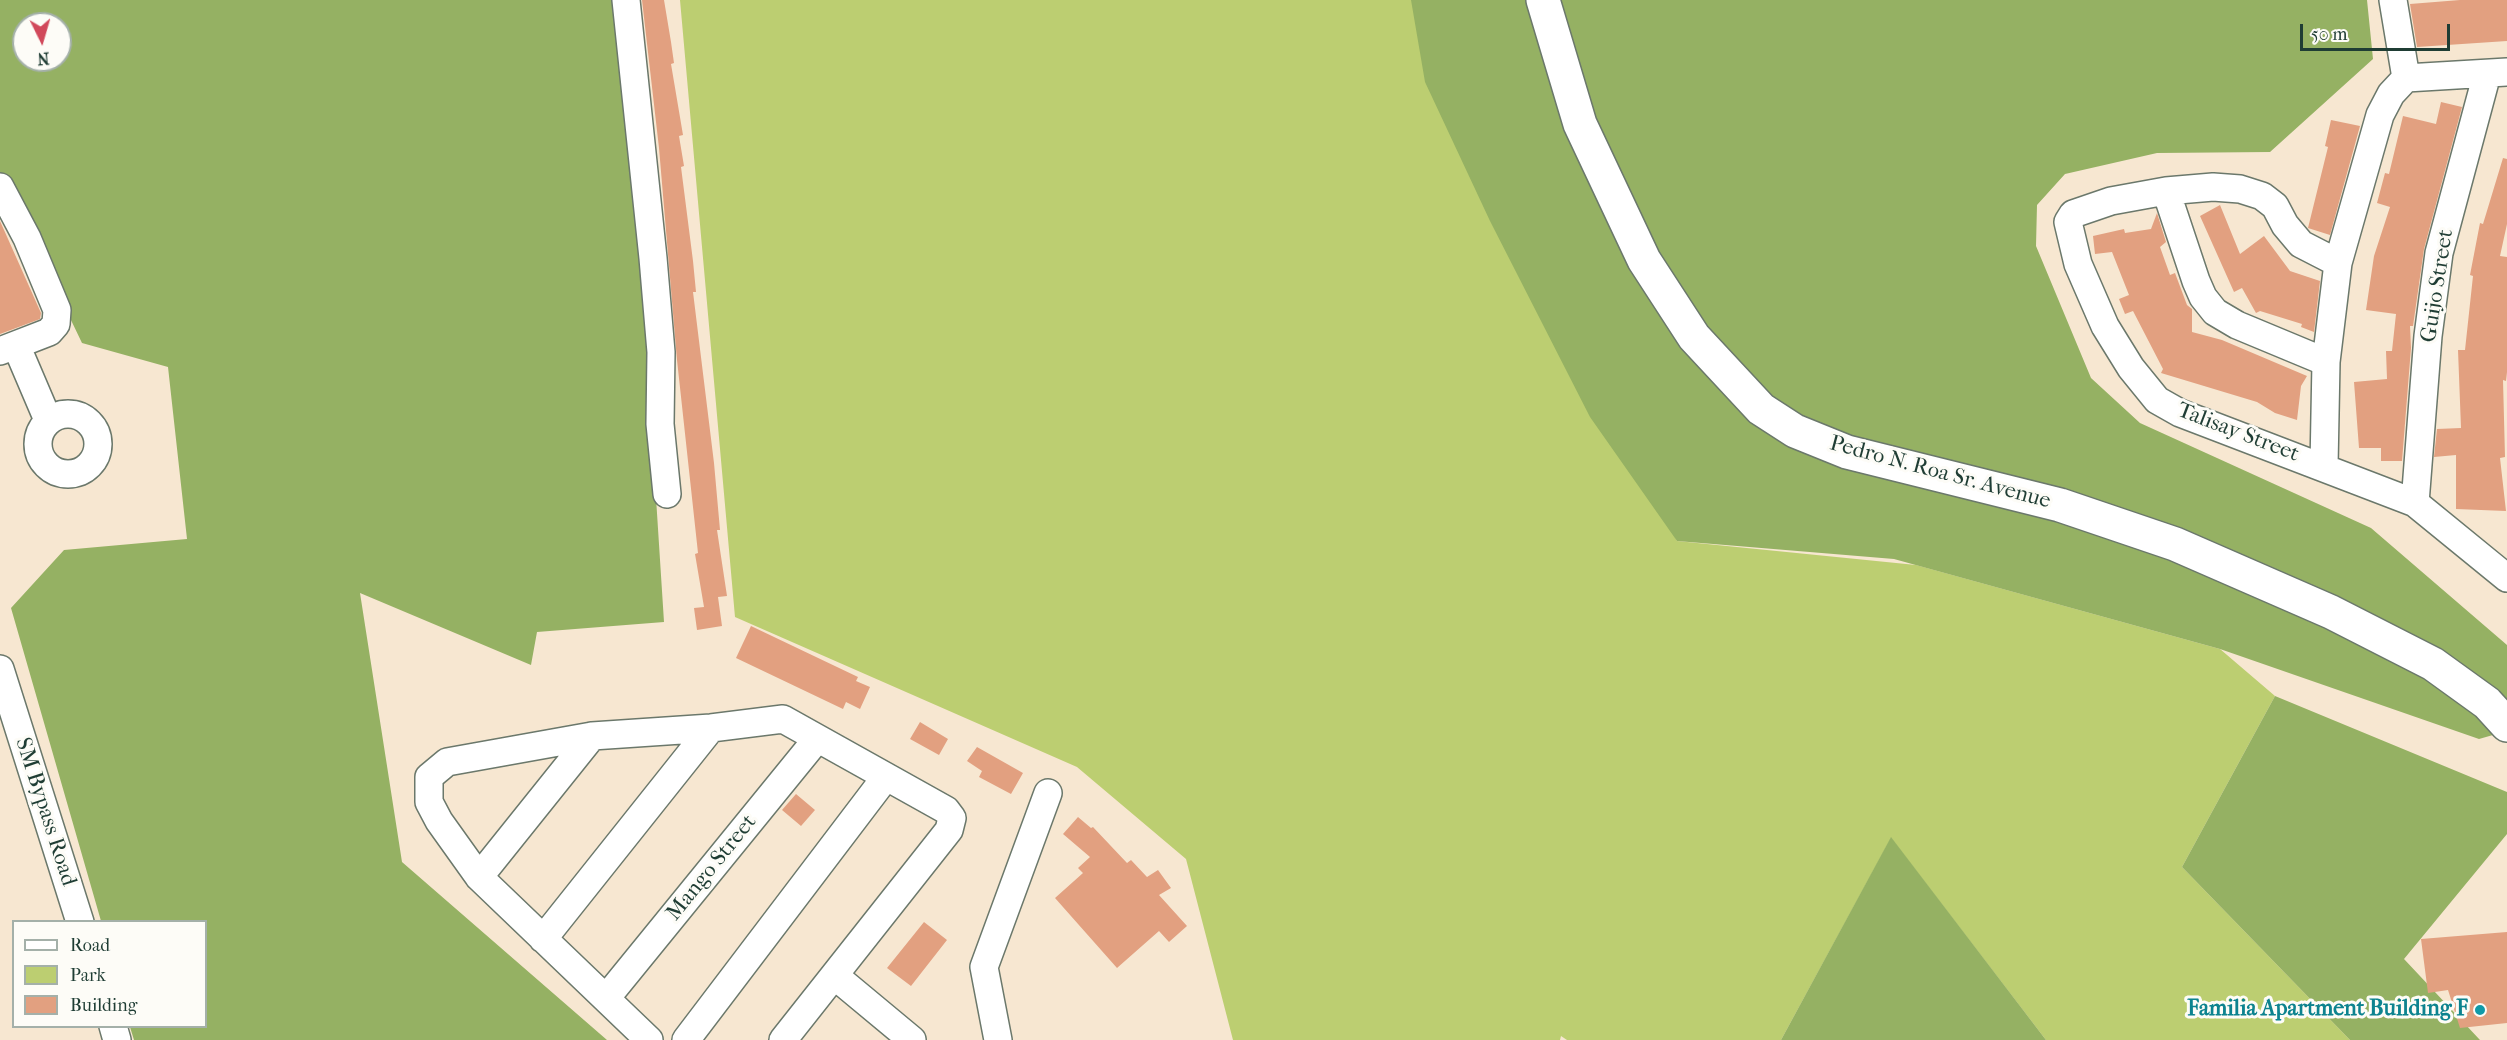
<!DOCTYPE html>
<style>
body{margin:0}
#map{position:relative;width:2507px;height:1040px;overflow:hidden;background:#f7e7d1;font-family:"IM FELL French Canon",serif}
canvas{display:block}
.legend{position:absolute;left:12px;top:920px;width:195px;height:108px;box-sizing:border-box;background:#fdfcf7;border:2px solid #a4b0a9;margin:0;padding:8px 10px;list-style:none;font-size:18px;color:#1f3d34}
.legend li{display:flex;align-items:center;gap:12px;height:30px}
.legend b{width:30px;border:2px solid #a4b0a9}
.north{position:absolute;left:12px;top:12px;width:60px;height:60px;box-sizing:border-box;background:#fdfcf7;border:2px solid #a4b0a9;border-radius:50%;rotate:175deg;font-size:16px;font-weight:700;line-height:24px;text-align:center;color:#1f3d34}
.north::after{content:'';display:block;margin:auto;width:21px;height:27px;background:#d1495b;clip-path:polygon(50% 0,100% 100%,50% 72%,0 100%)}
.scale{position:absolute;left:2300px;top:24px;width:150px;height:27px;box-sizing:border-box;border:3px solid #1f3d34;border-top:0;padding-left:8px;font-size:18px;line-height:21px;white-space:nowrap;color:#1f3d34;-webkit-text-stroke:4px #fdfcf7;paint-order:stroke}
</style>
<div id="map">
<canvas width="2507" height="1040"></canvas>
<ul class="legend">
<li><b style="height:8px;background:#fff"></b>Road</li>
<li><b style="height:16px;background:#bcce71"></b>Park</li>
<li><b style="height:16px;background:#e2a080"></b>Building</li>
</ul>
<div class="north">N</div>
<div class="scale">50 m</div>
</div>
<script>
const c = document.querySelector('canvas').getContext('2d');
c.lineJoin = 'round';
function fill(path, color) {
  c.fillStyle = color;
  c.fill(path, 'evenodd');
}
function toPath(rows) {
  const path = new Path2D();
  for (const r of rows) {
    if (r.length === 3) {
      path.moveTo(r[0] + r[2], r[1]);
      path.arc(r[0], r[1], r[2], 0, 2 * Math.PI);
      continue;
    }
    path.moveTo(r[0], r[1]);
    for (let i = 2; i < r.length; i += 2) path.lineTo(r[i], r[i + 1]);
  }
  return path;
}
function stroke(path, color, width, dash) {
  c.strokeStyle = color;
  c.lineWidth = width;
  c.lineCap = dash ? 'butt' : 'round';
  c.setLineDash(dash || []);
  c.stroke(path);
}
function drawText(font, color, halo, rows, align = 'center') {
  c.font = font + ' "IM FELL French Canon",serif';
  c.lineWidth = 6;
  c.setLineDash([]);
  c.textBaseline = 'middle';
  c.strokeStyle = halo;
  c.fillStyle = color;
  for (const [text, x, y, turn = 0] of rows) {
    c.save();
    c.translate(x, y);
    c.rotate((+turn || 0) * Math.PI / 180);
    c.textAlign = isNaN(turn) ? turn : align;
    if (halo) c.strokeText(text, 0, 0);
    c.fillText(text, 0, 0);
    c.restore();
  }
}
fill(toPath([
 [680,0,1434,0,1677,541,1916,565,2220,649,2275,696,2182,867,2350,1040,2046,1040,1891,838,1781,1040,1567,1040,1561,1036,1560,1040,1233,1040,1186,859,1077,767,735,617]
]), '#bcce71');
fill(toPath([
 [0,0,624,0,664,622,537,632,531,665,360,593,402,862,607,1040,134,1040,130,1027,206,1026,206,922,101,921,11,608,64,550,187,539,168,367,82,343,0,172],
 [24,24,60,24,60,60,24,60],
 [1411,0,2367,0,2373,59,2270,152,2157,153,2065,174,2037,205,2036,246,2091,378,2140,423,2371,528,2507,645,2507,731,2479,739,2220,649,1894,559,1677,541,1590,417,1490,221,1425,82],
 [2275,696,2507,792,2507,834,2404,959,2480,1040,2350,1040,2182,867],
 [1891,837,2046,1040,1781,1040]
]), '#95b163');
fill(toPath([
 [642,0,664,0,671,42,674,63,671,64,683,135,679,136,684,166,681,167,693,261,696,292,693,292,714,463,720,530,717,530,727,596,718,597,722,626,697,630,694,608,704,607,695,554,698,553,677,360,659,148],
 [2460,0,2507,0,2507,41,2417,47,2410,4],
 [2441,102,2462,107,2424,249,2413,326,2410,326,2411,348,2402,461,2381,461,2381,448,2359,448,2354,382,2387,379,2386,351,2392,351,2396,314,2366,310,2374,256,2390,207,2377,203,2385,173,2389,174,2403,116,2436,124],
 [2331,120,2360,126,2330,235,2308,228,2328,147,2325,146],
 [2503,158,2507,159,2507,224,2500,256,2507,257,2507,372,2506,381,2503,380,2505,457,2500,458,2506,511,2456,509,2456,455,2434,457,2437,429,2461,428,2458,350,2465,350,2473,276,2470,275,2480,223,2483,224],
 [2220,205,2240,254,2264,236,2290,271,2320,281,2314,332,2301,327,2302,324,2260,311,2256,313,2242,288,2234,292,2200,216],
 [2157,213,2166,242,2160,247,2170,275,2175,273,2187,305,2192,309,2192,332,2222,340,2307,376,2301,386,2297,420,2275,413,2257,402,2161,373,2163,369,2133,311,2125,314,2119,299,2129,295,2112,252,2095,254,2093,236,2124,229,2125,233,2151,229],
 [0,221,41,313,40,319,0,334],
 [751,626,858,677,856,681,870,687,860,709,846,702,843,709,736,658],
 [920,722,948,739,939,755,910,739],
 [977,747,1023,773,1011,794,979,777,982,771,967,761],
 [796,794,815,810,801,826,782,810],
 [1078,817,1091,828,1093,827,1127,863,1131,860,1147,877,1158,870,1171,888,1159,895,1187,926,1169,942,1159,931,1117,968,1055,898,1083,873,1078,868,1090,857,1063,834],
 [924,922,947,940,911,986,887,968],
 [2507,932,2507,1023,2460,1028,2448,990,2428,993,2421,939]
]), '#e2a080');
const minor = toPath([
 [626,0,653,258,661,352,660,424,667,494],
 [2393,0,2406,78],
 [2406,78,2507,72],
 [0,187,27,238,57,310,56,324,49,332,0,351],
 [2166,191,2196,281,2203,297,2215,312,2237,325,2326,362],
 [2338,263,2301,244,2285,225,2275,206,2262,196,2240,189,2213,187,2166,191,2111,201,2073,214,2068,222,2078,264,2105,326,2131,368,2157,400,2180,413,2415,503,2507,578],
 [16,345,48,420],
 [68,444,30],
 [2324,466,2326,362,2338,263,2380,115,2391,94,2406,78],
 [2415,503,2428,336,2439,253,2487,74],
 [0,669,80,922],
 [479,877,592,736],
 [543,939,711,728],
 [835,976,912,1040],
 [607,997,817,739],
 [113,1026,117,1040],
 [649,1040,479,877,439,821,429,802,429,777,447,762,592,736,711,728,783,719,946,810,952,818,949,830,783,1040],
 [686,1040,885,778],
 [998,1040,984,967,1048,793]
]);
const major = toPath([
 [1543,0,1580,124,1644,260,1694,337,1761,409,1795,431,1847,452,2060,505,2175,544,2331,612,2433,664,2487,703,2507,725]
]);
stroke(minor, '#6b786b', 30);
stroke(major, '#6b786b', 36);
stroke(minor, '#fff', 27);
stroke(major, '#fff', 33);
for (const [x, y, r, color] of [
 [2480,1010,6,"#0f9aa8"]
]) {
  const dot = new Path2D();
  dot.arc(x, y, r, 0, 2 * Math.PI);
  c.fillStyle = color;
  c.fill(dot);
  stroke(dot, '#fdfcf7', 2);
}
drawText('22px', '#1f3d34', '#fdfcf7', [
 ["Guijo Street",2438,286,-81],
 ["Talisay Street",2238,433,21],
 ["Pedro N. Roa Sr. Avenue",1940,473,15],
 ["SM Bypass Road",45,812,72],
 ["Mango Street",712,868,-51]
]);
drawText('bold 22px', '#0d838f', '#fdfcf7', [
 ["Familia Apartment Building F",2468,1010]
], 'right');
</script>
